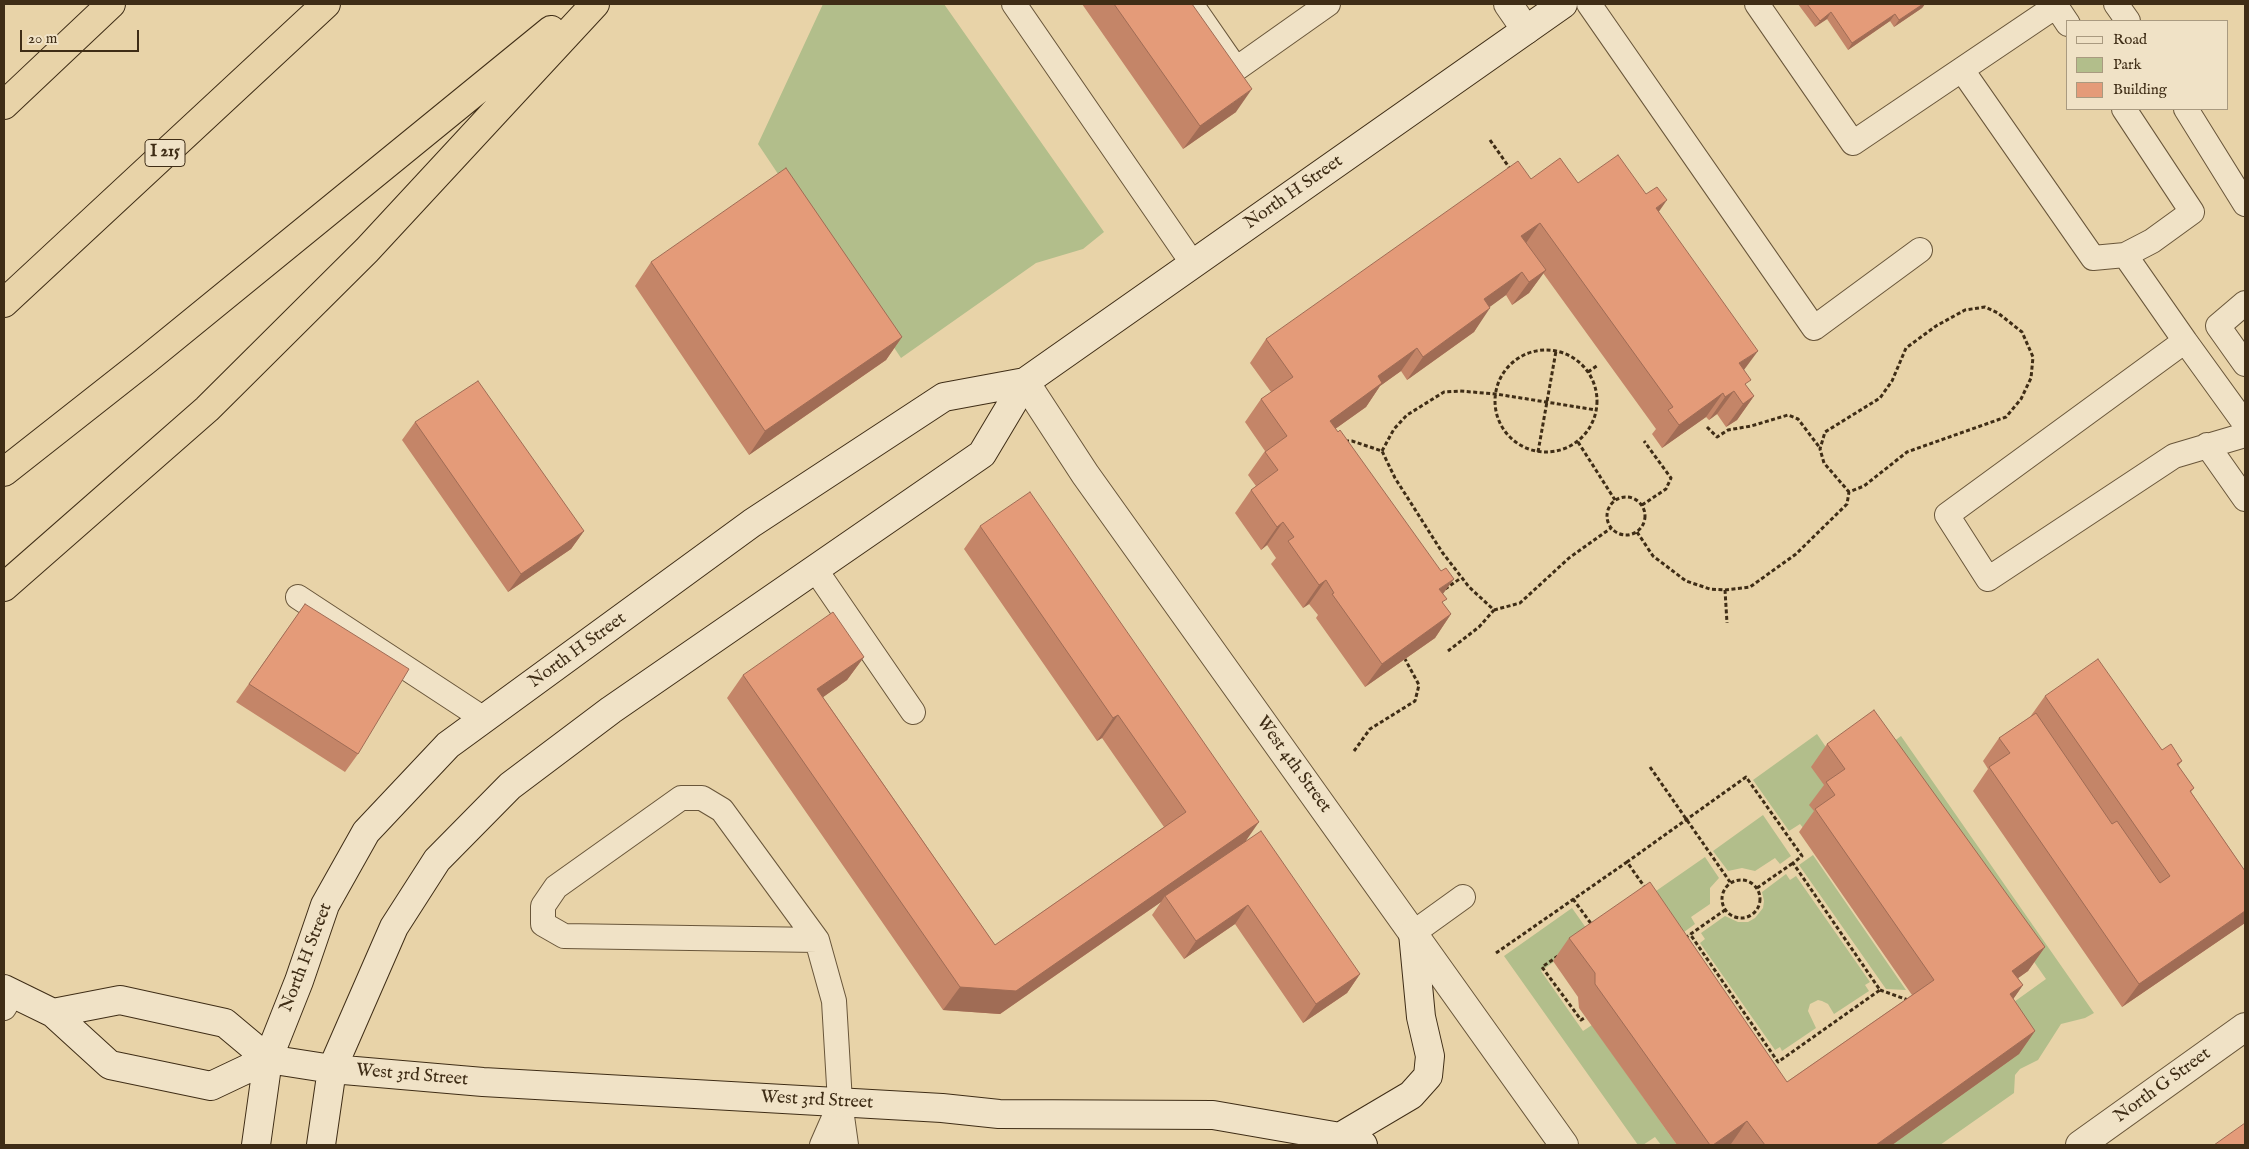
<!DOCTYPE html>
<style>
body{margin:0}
#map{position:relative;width:2249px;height:1149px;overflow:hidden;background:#e8d3a8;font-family:"IM FELL English",serif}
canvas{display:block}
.frame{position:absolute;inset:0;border:5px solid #3f2d16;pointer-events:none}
.legend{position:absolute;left:2066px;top:20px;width:162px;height:90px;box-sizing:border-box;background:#f0e2c6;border:1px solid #a99a80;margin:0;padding:6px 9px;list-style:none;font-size:15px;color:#3f2d16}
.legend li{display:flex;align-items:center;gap:10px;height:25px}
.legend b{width:25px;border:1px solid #a99a80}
.scale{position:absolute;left:20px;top:30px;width:119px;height:22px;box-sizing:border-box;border:2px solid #3f2d16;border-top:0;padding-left:6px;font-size:15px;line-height:18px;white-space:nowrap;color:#3f2d16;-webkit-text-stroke:4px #f0e2c6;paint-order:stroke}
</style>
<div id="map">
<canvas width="2249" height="1149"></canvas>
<div class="frame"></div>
<ul class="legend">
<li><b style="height:6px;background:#f0e2c6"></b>Road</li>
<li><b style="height:14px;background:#b2be8b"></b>Park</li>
<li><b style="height:14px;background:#e49b79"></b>Building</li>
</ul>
<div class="scale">20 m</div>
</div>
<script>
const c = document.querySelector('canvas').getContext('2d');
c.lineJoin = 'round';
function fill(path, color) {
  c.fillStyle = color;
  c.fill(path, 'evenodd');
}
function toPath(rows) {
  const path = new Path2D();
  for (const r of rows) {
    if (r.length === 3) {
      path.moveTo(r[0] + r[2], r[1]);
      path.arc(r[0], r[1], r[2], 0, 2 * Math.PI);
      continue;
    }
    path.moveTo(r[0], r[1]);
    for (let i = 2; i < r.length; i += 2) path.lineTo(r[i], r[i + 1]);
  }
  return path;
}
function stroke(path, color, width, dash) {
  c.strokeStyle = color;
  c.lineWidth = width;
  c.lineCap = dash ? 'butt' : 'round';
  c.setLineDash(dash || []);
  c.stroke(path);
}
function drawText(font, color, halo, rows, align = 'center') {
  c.font = font + ' "IM FELL English",serif';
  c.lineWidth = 4;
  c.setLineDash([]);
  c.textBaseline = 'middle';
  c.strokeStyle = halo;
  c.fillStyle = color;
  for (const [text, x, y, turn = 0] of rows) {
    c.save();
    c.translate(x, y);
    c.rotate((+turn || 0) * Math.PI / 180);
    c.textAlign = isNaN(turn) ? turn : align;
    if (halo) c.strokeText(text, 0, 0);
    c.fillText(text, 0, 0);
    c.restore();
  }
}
fill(toPath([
 [823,4,944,4,1104,232,1083,249,1036,263,901,358,758,144],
 [1817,734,1830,753,1828,792,1819,818,1804,829,1800,824,1789,831,1753,780],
 [1901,736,2094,1013,2085,1018,2061,1024,2038,1060,2020,1069,2015,1075,2014,1093,1940,1145,1892,1145,1993,1017,2046,979,1885,748],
 [1763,815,1791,856,1780,864,1775,858,1755,871,1742,868,1728,871,1713,851],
 [1813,855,1906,990,1886,989,1799,865],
 [1705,857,1719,878,1710,888,1710,904,1691,917,1695,924,1684,932,1656,891],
 [1786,874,1790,880,1796,876,1870,982,1865,985,1869,991,1834,1014,1828,1004,1822,1001,1818,1000,1810,1004,1808,1011,1816,1028,1782,1051,1780,1047,1775,1050,1700,943,1705,939,1701,933,1725,916,1738,922,1748,922,1755,918,1763,908,1764,901,1762,892],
 [1572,908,1591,935,1541,971,1583,1031,1592,1025,1677,1145,1661,1145,1655,1137,1643,1145,1638,1145,1504,956]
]), '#b2be8b');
const service = toPath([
 [1014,4,1193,264],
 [1191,4,1236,69,1328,4],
 [1589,4,1814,328,1920,250],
 [1757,4,1853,143,2056,6,2068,24],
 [2116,4,2128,21],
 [1962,70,2093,258,2125,255,2152,241,2192,212,2124,109],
 [2186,109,2245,204],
 [2125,255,2185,341,1947,515,1988,579,2174,456,2245,435],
 [2245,303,2218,326,2245,364],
 [2185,341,2245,424],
 [2207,445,2245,499],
 [815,569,913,712],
 [298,597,484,719],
 [1413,933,1463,897],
 [817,940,564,936,543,924,543,906,556,887,681,798,702,798,722,810,817,940,834,1001,840,1102,846,1145],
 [4,1008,12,995],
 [822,1145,840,1104]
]);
const minor = toPath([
 [1508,4,1526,30],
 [2080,1145,2245,1027]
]);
const tertiary = toPath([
 [1025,382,1085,474,1564,1145]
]);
const secondary = toPath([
 [4,989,53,1013,110,1065,211,1086,268,1059],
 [53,1013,120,1000,225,1023,268,1059,332,1069,483,1082,942,1108,999,1114,1213,1115,1340,1137,1363,1145],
 [1340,1137,1411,1095,1428,1076,1430,1056,1421,1017,1413,933],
 [256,1145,268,1059,299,981,325,905,366,832,448,745,752,523,944,397,1025,382],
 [321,1145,332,1069,394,927,437,860,510,786,611,710,982,454,1025,382,1563,4]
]);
const motorway = toPath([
 [4,105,111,4],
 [4,303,326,4],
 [4,472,145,361,551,30],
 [4,587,207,409,367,250,595,4]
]);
stroke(service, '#69563a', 26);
stroke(minor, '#69563a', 30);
stroke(tertiary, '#69563a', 30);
stroke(secondary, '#3f2d16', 30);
stroke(motorway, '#3f2d16', 30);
stroke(toPath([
 [1490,140,1511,170],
 [1546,401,51],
 [1588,372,1598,365],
 [1707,427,1717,437,1728,430,1751,426,1788,415,1798,419,1820,448],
 [1345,441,1352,441,1382,451,1395,478,1442,552,1469,587,1494,610,1479,627,1448,651],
 [1578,442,1615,500],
 [1382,451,1394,429,1407,415,1444,392,1460,391,1496,394,1596,410],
 [1538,452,1556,351],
 [1626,516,19],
 [1642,505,1666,489,1671,478,1644,441],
 [1637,532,1653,556,1686,581,1710,589,1725,590,1727,623],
 [1445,589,1461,578],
 [1725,590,1750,587,1796,554,1847,504,1849,492,1864,486,1907,452,2006,417,2021,399,2031,378,2033,357,2022,332,1998,313,1985,307,1965,310,1936,326,1906,348,1892,381,1880,398,1825,432,1820,449,1824,463,1849,492],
 [1494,610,1520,603,1569,558,1611,528],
 [1354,751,1370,729,1415,701,1419,685,1405,659],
 [1650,767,1730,882],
 [1741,899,19],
 [1757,888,1793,863],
 [1646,889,1627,862,1746,777,1802,856,1793,863,1880,990,1778,1062,1690,934],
 [1573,899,1592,925],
 [1685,938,1725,910],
 [1496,953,1627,862],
 [1558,956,1542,967,1581,1020,1586,1017],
 [1880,990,1908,1000]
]), '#3f2d16', 3, [4, 2.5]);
stroke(service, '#f0e2c6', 24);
stroke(minor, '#f0e2c6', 28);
stroke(tertiary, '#f0e2c6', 28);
stroke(secondary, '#f0e2c6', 28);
stroke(motorway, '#e8d3a8', 28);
fill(toPath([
 [1082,4,1192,4,1236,112,1183,149],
 [1798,4,1925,4,1922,8,1894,27,1890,21,1848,50,1827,19,1815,27],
 [1531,179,1578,183,1646,194,1659,212,1744,370,1746,386,1754,396,1737,420,1726,427,1717,414,1709,420,1706,417,1662,448,1652,434,1656,429,1543,273,1529,293,1512,305,1506,295,1489,307,1474,332,1407,380,1401,371,1380,386,1366,407,1335,429,1443,594,1443,604,1451,614,1435,638,1365,687,1316,618,1318,615,1309,604,1303,608,1271,564,1276,558,1267,545,1261,550,1235,513,1251,490,1256,486,1248,475,1265,451,1245,422,1261,399,1271,392,1250,363,1266,339],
 [651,262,902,337,886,360,749,455,635,286],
 [415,422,584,531,571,549,508,592,402,440],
 [980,526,1246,841,1360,974,1347,993,1303,1023,1235,924,1184,959,1152,915,1161,902,1000,1014,943,1010,727,698,743,675,864,657,847,680,823,697,995,945,1164,827,1102,738,1097,741,964,549],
 [305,604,358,754,345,772,236,702],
 [2045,696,2162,750,2182,761,2178,766,2194,788,2191,792,2245,871,2245,923,2122,1007,1973,791,1988,769,1983,761,1999,738,2030,717],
 [1827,744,2045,947,2028,971,2018,978,2023,985,2013,999,2035,1031,2019,1054,1892,1145,1732,1145,1731,1144,1729,1145,1677,1145,1579,1008,1578,997,1553,961,1569,938,1787,1082,1912,995,1799,832,1814,811,1809,805,1824,785,1811,767]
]), '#c48568');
fill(toPath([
 [1923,4,1925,4,1922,8,1894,27,1899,20],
 [1831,12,1827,19,1815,27,1820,21],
 [1895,14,1890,21,1848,50,1852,43],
 [1252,89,1236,112,1183,149,1200,126],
 [1667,200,1651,223,1656,208],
 [1540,223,1524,246,1521,236],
 [1546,270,1529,293,1512,305,1529,282],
 [1522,272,1506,295,1468,323,1484,299],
 [1490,308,1474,332,1407,380,1423,357],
 [902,337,886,360,749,455,765,431],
 [1417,348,1401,371,1380,386,1366,407,1314,444,1330,421,1378,376],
 [1758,351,1741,374,1739,363],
 [1734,391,1717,414,1709,420,1725,397],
 [1723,393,1706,417,1662,448,1679,425],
 [1754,396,1737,420,1726,427,1743,404],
 [1283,522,1267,545,1261,550,1277,527],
 [584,531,571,549,508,592,521,574],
 [1454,579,1437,602,1439,589],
 [1326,580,1309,604,1303,608,1319,585],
 [1451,614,1435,638,1365,687,1382,664],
 [864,657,847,680,801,713,817,689],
 [1118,715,1102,738,1097,741,1113,718],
 [1259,822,1243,845,1165,896,1161,902,1000,1014,943,1010,960,987],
 [1248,905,1235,924,1184,959,1196,941],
 [2245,911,2245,923,2122,1007,2139,984],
 [2045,947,2028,971,1996,994,2012,971],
 [1360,974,1347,993,1303,1023,1316,1004],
 [2023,985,2007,1008,2010,994],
 [2035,1031,2019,1054,1892,1145,1876,1145],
 [1747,1121,1731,1144,1729,1145,1713,1145]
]), '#a06c55');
const building = toPath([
 [1114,4,1192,4,1252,89,1200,126,1114,4],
 [1807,4,1923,4,1899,20,1895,14,1852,43,1831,12,1820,21,1807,4],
 [1618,155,1646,194,1657,187,1667,200,1656,208,1758,351,1739,363,1751,380,1745,384,1754,396,1743,404,1734,391,1725,397,1723,393,1679,425,1668,410,1673,407,1540,223,1521,236,1546,270,1529,282,1522,272,1484,299,1490,308,1423,357,1417,348,1378,376,1382,383,1330,421,1338,432,1340,430,1441,571,1446,568,1454,579,1439,589,1447,599,1442,602,1451,614,1382,664,1332,594,1334,593,1326,580,1319,585,1288,541,1294,537,1283,522,1277,527,1251,490,1278,470,1265,452,1287,436,1261,399,1293,377,1266,339,1518,161,1531,179,1560,158,1578,183,1618,155],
 [786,168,902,337,765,431,651,262,786,168],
 [478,381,584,531,521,574,415,422,478,381],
 [1030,492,1259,822,1016,991,960,987,743,675,833,612,864,657,817,689,995,945,1186,812,1118,715,1113,718,980,526,1030,492],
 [305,604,409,669,358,754,249,684,305,604],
 [2098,659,2162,750,2171,744,2182,761,2177,764,2194,788,2190,791,2245,871,2245,911,2139,984,1989,767,2010,753,1999,738,2036,713,2112,824,2117,821,2160,883,2170,876,2045,696,2098,659],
 [1874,710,2045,947,2012,971,2023,985,2010,994,2035,1031,1876,1145,1765,1145,1747,1121,1713,1145,1710,1145,1595,984,1595,973,1569,938,1650,882,1787,1082,1934,980,1815,809,1835,795,1826,782,1845,769,1827,744,1874,710],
 [1261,831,1360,974,1316,1004,1248,905,1196,941,1165,896,1261,831],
 [2245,1123,2245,1145,2214,1145,2245,1123]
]);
fill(building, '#e49b79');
stroke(building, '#a06c55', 1);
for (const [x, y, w] of [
 [165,153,40]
]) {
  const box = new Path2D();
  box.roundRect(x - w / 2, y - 13.5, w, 27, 4);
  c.fillStyle = '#f0e2c6';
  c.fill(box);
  stroke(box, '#3f2d16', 1);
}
drawText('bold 16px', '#3f2d16', null, [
 ["I 215",165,153]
]);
drawText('18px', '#3f2d16', '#f0e2c6', [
 ["North H Street",1294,193,-35],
 ["North H Street",578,651,-36],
 ["West 4th Street",1293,765,54],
 ["North H Street",307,958,-69],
 ["West 3rd Street",412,1076,5],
 ["North G Street",2163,1086,-36],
 ["West 3rd Street",817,1101,3]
]);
</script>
